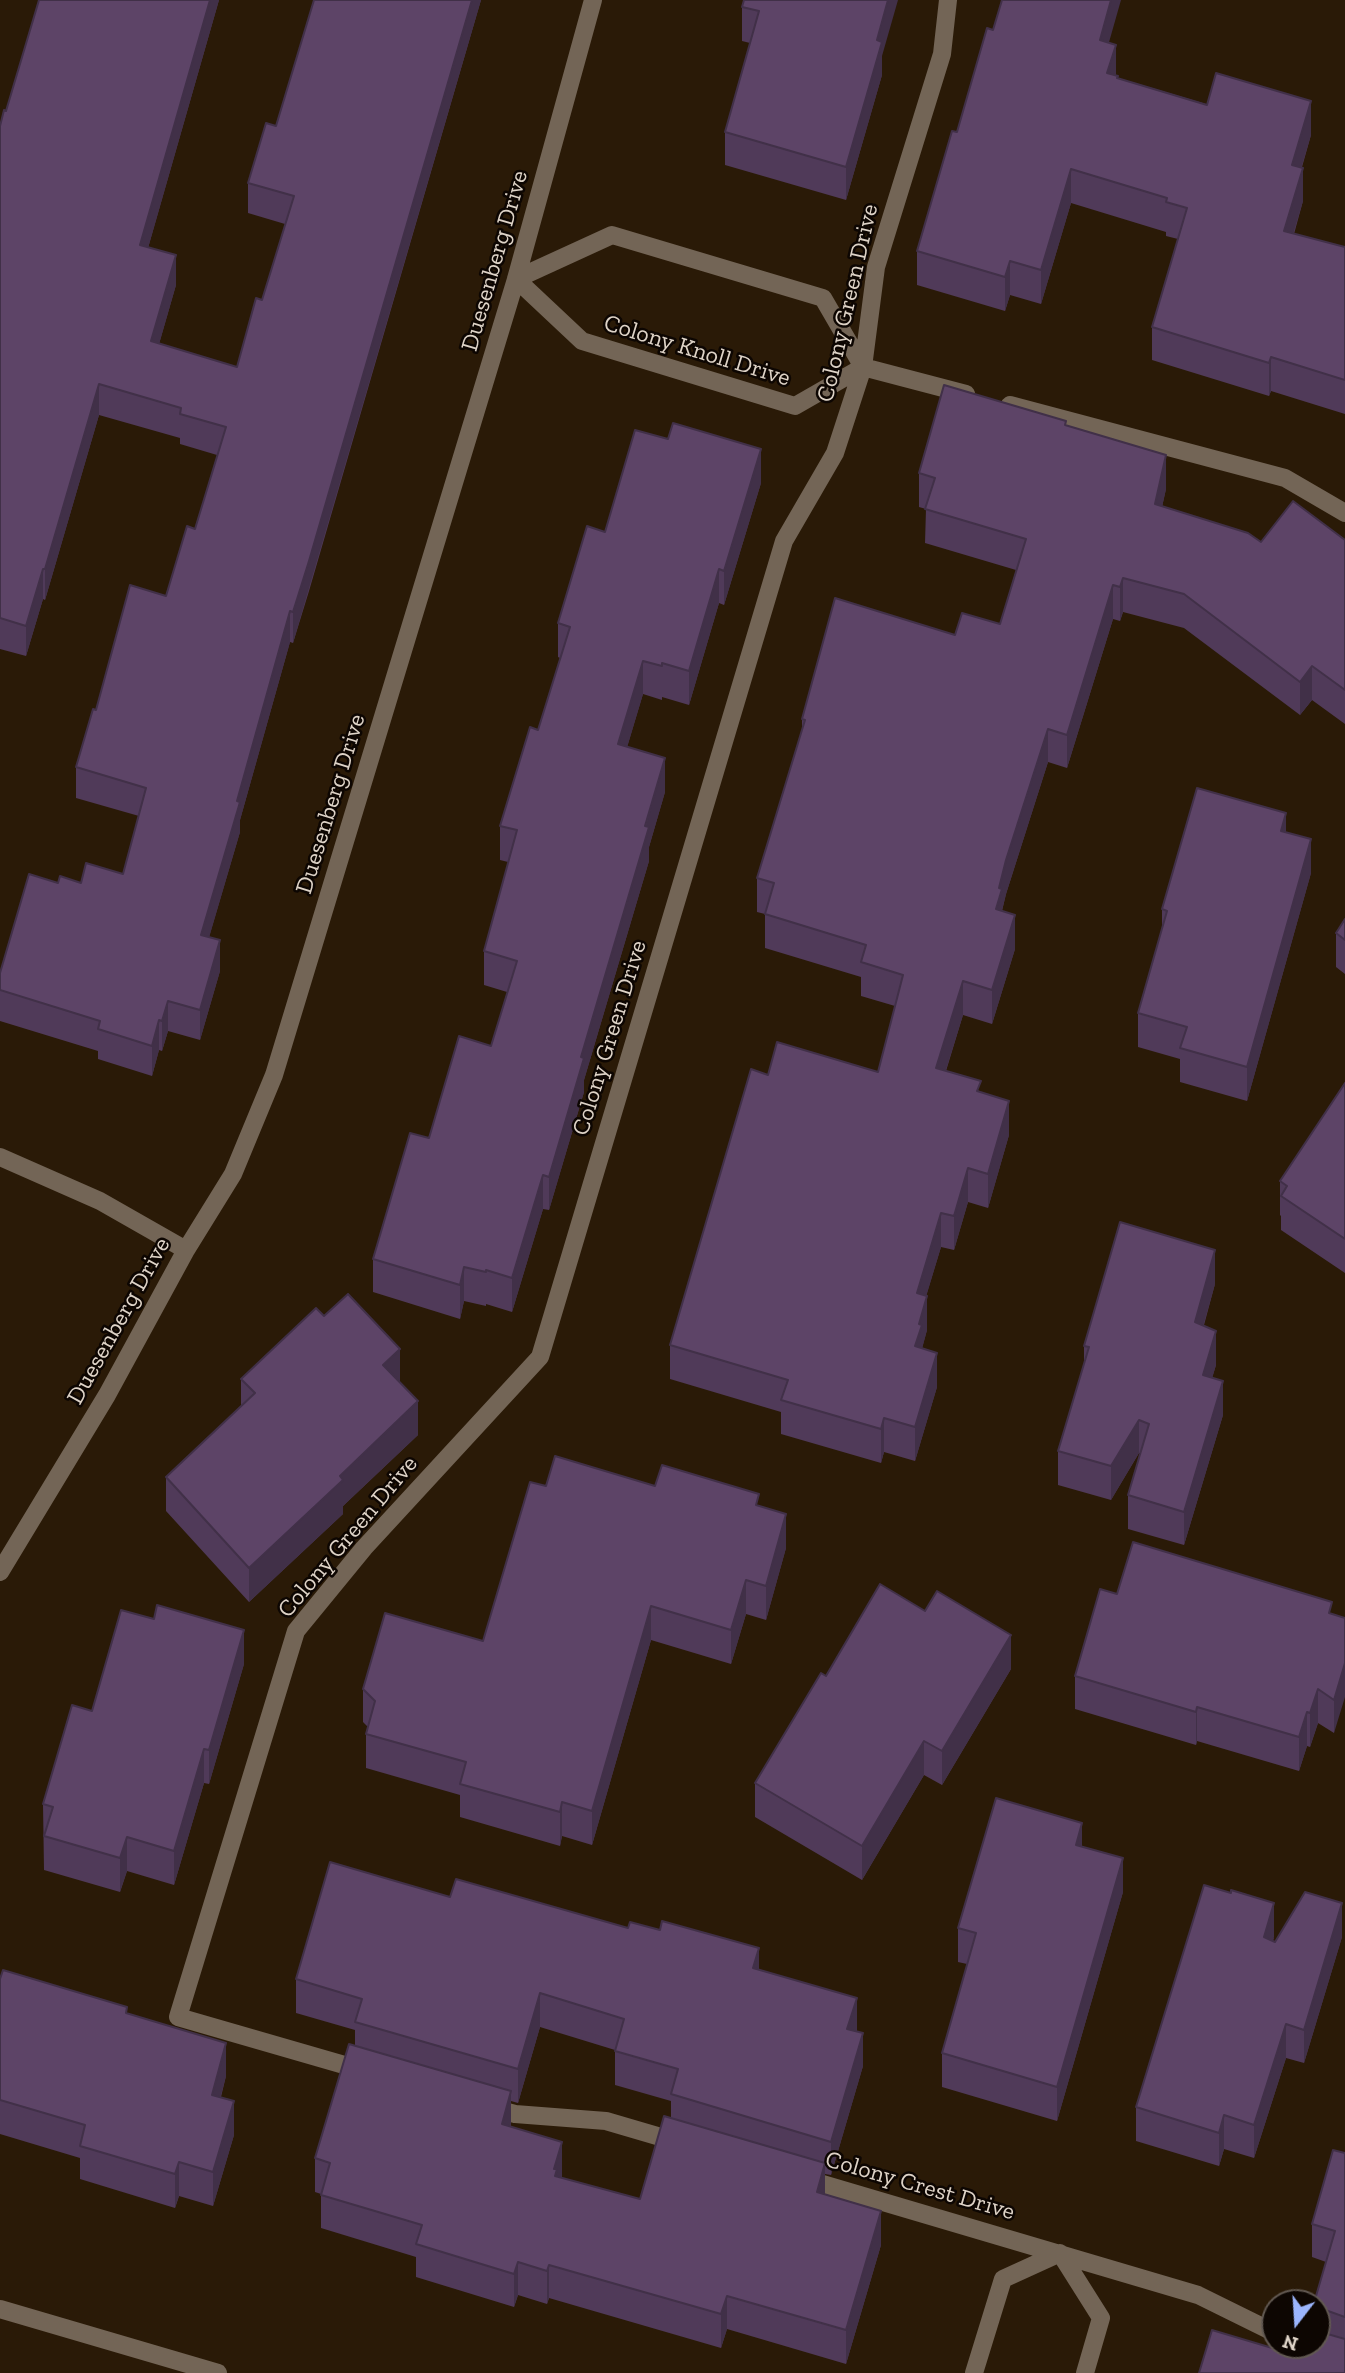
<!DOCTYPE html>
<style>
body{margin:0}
#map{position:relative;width:1345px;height:2373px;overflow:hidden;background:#2a1a07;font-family:"Zilla Slab",serif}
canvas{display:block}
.north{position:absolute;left:1261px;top:2289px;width:70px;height:70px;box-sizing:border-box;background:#0d0602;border:2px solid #615851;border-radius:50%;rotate:197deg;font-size:19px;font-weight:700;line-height:28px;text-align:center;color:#ded3c7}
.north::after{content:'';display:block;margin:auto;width:24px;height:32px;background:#9bb5fd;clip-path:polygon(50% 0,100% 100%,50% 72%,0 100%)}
</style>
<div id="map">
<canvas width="1345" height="2373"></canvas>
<div class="north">N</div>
</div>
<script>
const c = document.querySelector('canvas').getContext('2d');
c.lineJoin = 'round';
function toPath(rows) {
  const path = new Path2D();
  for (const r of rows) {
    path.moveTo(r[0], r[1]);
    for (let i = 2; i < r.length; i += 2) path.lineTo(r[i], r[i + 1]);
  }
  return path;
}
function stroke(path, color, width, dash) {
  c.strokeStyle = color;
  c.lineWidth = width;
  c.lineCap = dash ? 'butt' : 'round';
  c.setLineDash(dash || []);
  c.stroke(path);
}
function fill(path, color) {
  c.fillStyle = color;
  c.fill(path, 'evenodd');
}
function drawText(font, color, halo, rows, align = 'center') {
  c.font = font + ' "Zilla Slab",serif';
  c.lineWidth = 5;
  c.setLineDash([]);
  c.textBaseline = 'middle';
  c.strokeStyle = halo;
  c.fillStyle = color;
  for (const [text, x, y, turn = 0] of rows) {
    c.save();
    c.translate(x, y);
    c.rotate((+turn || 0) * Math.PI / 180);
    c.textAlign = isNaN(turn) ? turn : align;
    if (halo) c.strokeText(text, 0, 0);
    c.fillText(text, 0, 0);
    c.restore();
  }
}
stroke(toPath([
 [863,367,795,406,582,341,516,279,612,235,823,298,863,367,966,394],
 [1010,405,1285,478,1345,513],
 [0,1157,100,1201,186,1250],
 [0,1572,107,1395,186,1250,233,1174,274,1075,516,279,593,0],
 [365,2071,178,2017,296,1631,364,1548,540,1357,784,541,835,453,863,367,876,267,942,54,948,0],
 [489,2107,515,2114,606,2121,681,2143],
 [802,2178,1198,2295,1275,2333],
 [0,2309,218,2373],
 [974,2373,1003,2279,1060,2253,1101,2318,1085,2373]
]), '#736556', 18);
fill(toPath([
 [39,0,219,0,148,248,176,285,159,344,237,367,262,300,285,224,248,213,248,183,276,126,314,0,481,0,309,591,293,643,290,642,240,820,240,832,209,937,220,971,200,1040,168,1031,162,1051,159,1050,152,1076,98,1059,98,1051,0,1021,0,973,58,883,81,883,123,874,139,816,76,798,76,767,96,710,166,596,195,529,217,455,180,444,180,438,99,415,45,600,43,599,26,656,0,649,0,126,6,111],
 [744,0,882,56,882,75,846,200,725,165,725,132,750,43,742,41,742,7],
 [993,30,1109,43,1116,75,1118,78,1311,135,1302,167,1303,201,1294,234,1345,247,1345,414,1271,391,1269,396,1152,360,1152,327,1178,239,1166,236,1166,232,1071,203,1041,304,1010,295,1005,311,917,285,917,251,957,132],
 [1066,425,1166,489,1162,507,1261,542,1345,540,1345,724,1312,700,1300,715,1184,628,1123,612,1120,621,1113,619,1067,768,1048,762,1006,894,1002,911,1015,949,992,1024,963,1015,946,1071,981,1092,1009,1135,988,1208,968,1202,954,1250,941,1247,926,1296,927,1330,922,1348,937,1387,915,1461,884,1452,881,1463,781,1434,781,1412,670,1379,670,1345,768,1075,878,1072,895,1006,861,996,861,977,765,948,765,914,757,912,757,878,802,732,802,719,955,635,1000,624,1016,570,925,543,926,509,919,507,919,473],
 [761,483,724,605,719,603,689,705,662,697,662,700,643,694,627,747,665,792,649,847,649,861,584,1080,584,1092,549,1210,543,1209,512,1312,486,1304,486,1306,464,1301,460,1319,373,1292,373,1259,429,1138,491,1046,507,992,484,985,484,951,508,862,500,860,500,826,538,730,560,658,558,657,558,623,605,532],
 [1286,832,1311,873,1247,1101,1180,1082,1180,1059,1138,1047,1138,1013,1162,928,1162,909],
 [1345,919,1345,974,1336,967,1336,933],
 [1345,1083,1345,1273,1281,1230,1281,1216,1280,1215,1280,1181],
 [1215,1284,1204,1325,1216,1365,1212,1378,1223,1415,1184,1545,1128,1529,1128,1495,1141,1454,1139,1453,1111,1500,1058,1485,1058,1451,1084,1364,1084,1346],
 [324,1316,400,1382,418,1435,343,1506,343,1514,249,1602,166,1511,166,1477,241,1406,241,1379],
 [546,1486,655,1486,759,1506,786,1548,766,1620,746,1614,731,1664,651,1640,592,1845,562,1836,560,1846,460,1817,460,1795,366,1768,366,1734,368,1727,363,1722,363,1689,483,1641],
 [1117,1594,1332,1614,1345,1618,1334,1733,1318,1723,1310,1747,1307,1746,1299,1771,1197,1741,1196,1745,1075,1709,1075,1676],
 [244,1664,209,1784,204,1783,174,1885,127,1871,120,1892,44,1870,43,1804,92,1711],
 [1011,1669,942,1785,924,1775,862,1880,755,1817,755,1783,826,1676],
 [1082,1847,1123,1892,1057,2121,942,2087,942,2053,967,1964,958,1962,958,1928],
 [450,1897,759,1970,857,2031,863,2066,831,2175,825,2174,825,2195,881,2245,846,2364,727,2329,721,2348,549,2298,547,2304,518,2295,514,2307,416,2277,416,2257,321,2228,321,2194,315,2192,315,2158,355,2046,355,2030,296,2013,296,1979],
 [540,2027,615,2050,615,2085,671,2101,671,2118,640,2199,562,2178,562,2176,511,2127,511,2101,518,2103],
 [1274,1937,1273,1941,1275,1942,1342,1937,1304,2063,1286,2058,1254,2158,1224,2149,1219,2166,1136,2141,1136,2107],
 [0,1979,127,2013,226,2076,221,2097,234,2135,213,2206,179,2196,175,2208,80,2179,80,2158,0,2134],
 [1345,2153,1345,2373,1299,2356,1317,2345,1317,2303,1326,2262,1312,2257,1312,2224]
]), '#503a59');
fill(toPath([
 [210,0,219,0,140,276,140,245],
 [472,0,481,0,293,643,293,612],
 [888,0,898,0,882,56,882,75,846,200,846,167,877,40],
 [1111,0,1121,0,1100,74,1100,40],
 [1116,45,1116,78,1107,73],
 [1311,101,1311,135,1292,199,1292,165],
 [1303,168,1303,201,1284,265,1284,231],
 [1071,169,1071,203,1041,304,1041,270],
 [176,255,176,285,151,372,151,341],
 [1010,261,1010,295,1005,311,1005,277],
 [1271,357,1271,391,1269,396,1269,363],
 [99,384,99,415,45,600,45,569],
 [761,449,761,483,724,605,724,571],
 [1166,455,1166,489,1155,538,1155,504],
 [43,569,43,599,26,656,26,626],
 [719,569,719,603,689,705,689,671],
 [1123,578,1123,612,1120,621,1120,587],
 [1113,585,1113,619,1067,768,1067,735],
 [290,611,290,642,240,820,240,832,201,965,201,935,237,801],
 [643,661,643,694,618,778,618,744],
 [1312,666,1312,700,1300,715,1300,682],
 [1048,729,1048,762,1006,894,1002,910,1002,923,996,909,999,888,1006,860],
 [665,758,665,792,649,847,649,861,584,1080,584,1092,549,1210,549,1177,581,1057],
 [1286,813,1286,847,1281,831],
 [1311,839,1311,873,1247,1101,1247,1067],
 [1015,915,1015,949,992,1024,992,990],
 [220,940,220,971,200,1040,200,1010],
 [963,981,963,1015,936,1102,936,1068],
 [168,1001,168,1031,162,1051,162,1021],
 [159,1020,159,1050,152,1076,152,1046],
 [1009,1101,1009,1135,988,1208,988,1174],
 [968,1168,968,1202,954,1250,954,1216],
 [543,1175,543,1209,512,1312,512,1278],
 [941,1213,941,1247,917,1327,917,1293],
 [1215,1250,1215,1284,1195,1355,1195,1322],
 [464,1267,464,1301,460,1319,460,1285],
 [927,1296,927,1330,922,1349,915,1346,919,1324],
 [1216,1331,1216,1365,1203,1409,1203,1375],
 [400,1349,400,1383,383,1365],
 [937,1353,937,1387,915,1461,915,1427],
 [1223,1381,1223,1415,1184,1545,1184,1512],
 [418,1401,418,1435,343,1506,343,1514,249,1602,249,1568,340,1476],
 [884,1418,884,1452,881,1463,881,1429],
 [1139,1420,1139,1453,1111,1500,1111,1466],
 [786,1514,786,1548,766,1620,766,1586],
 [746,1580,746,1614,731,1664,731,1630],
 [651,1606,651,1640,592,1845,592,1811],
 [244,1630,244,1664,209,1784,209,1750],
 [1011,1635,1011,1669,942,1785,942,1751],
 [1345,1663,1345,1697,1334,1733,1334,1700],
 [1318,1689,1318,1723,1310,1747,1310,1713],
 [1197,1707,1197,1741,1196,1745,1196,1712],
 [1307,1712,1307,1746,1299,1771,1299,1737],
 [924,1741,924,1775,862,1880,862,1846],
 [204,1749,204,1783,174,1885,174,1851],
 [562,1802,562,1836,560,1846,560,1812],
 [1082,1823,1082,1857,1076,1845],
 [127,1837,127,1871,120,1892,120,1858],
 [1123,1858,1123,1892,1057,2121,1057,2087],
 [1274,1903,1274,1937,1264,1971,1264,1937],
 [1342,1903,1342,1937,1304,2063,1304,2030],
 [759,1948,759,1982,753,1968],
 [540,1993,540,2027,518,2103,518,2069],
 [857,1998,857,2032,847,2029],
 [1286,2024,1286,2058,1254,2158,1254,2125],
 [863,2033,863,2066,831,2175,831,2142],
 [226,2043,226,2076,212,2129,212,2095],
 [511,2091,511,2125,502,2158,502,2124],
 [234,2101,234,2135,213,2206,213,2172],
 [1224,2115,1224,2149,1219,2166,1219,2133],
 [562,2142,562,2176,557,2195,554,2169],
 [179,2162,179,2196,175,2208,175,2174],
 [825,2163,825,2197,817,2192],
 [881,2211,881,2245,846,2364,846,2330],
 [518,2262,518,2295,514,2307,514,2274],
 [549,2265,549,2298,547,2304,547,2271],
 [727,2296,727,2329,721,2348,721,2314]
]), '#413048');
const building = toPath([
 [39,0,210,0,140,245,176,255,151,341,237,367,256,298,262,300,294,196,248,183,266,123,276,126,314,0,472,0,309,561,293,612,290,611,237,801,240,802,201,935,220,940,200,1010,168,1001,162,1021,159,1020,152,1046,98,1029,100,1021,0,990,0,973,29,874,58,883,60,876,81,883,86,863,123,874,146,788,76,767,93,709,96,710,130,585,166,596,187,526,195,529,226,427,180,414,181,408,99,384,45,569,43,569,26,626,0,618,0,126,4,110,6,111,39,0],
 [744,0,888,0,877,40,882,42,846,167,725,132,759,11,742,7,744,0],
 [1002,0,1111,0,1100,40,1116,45,1107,73,1118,76,1117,78,1207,105,1216,73,1311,101,1292,165,1303,168,1284,231,1345,247,1345,380,1271,357,1269,363,1152,327,1187,208,1166,202,1167,198,1071,169,1041,270,1010,261,1005,277,917,251,952,131,957,132,987,28,993,30,1002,0],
 [944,385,1066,421,1065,425,1166,455,1155,504,1248,533,1261,542,1293,501,1345,540,1345,690,1312,666,1300,682,1184,594,1123,578,1120,587,1113,585,1067,735,1048,729,1006,860,999,888,1002,889,996,909,1015,915,992,990,963,981,936,1068,981,1081,977,1091,1009,1101,988,1174,968,1168,954,1216,941,1213,917,1293,927,1296,919,1324,922,1325,915,1346,937,1353,915,1427,884,1418,881,1429,781,1400,788,1380,670,1345,751,1069,768,1075,777,1042,878,1072,903,975,861,962,866,945,765,914,774,883,757,878,805,720,802,719,835,598,955,635,962,613,1000,624,1026,539,925,509,935,478,919,473,944,385],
 [673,423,761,449,724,571,719,569,689,671,662,663,662,666,643,661,618,744,665,758,645,826,649,827,581,1057,584,1058,549,1177,543,1175,512,1278,486,1270,486,1272,464,1267,460,1285,373,1259,410,1133,429,1138,459,1036,491,1046,517,961,484,951,517,830,500,826,530,727,538,730,570,627,558,623,587,526,605,532,635,430,668,439,673,423],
 [1197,788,1286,813,1281,831,1311,839,1247,1067,1180,1048,1187,1027,1138,1013,1167,911,1162,909,1197,788],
 [1345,919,1345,940,1336,933,1345,919],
 [1345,1083,1345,1239,1281,1196,1287,1186,1280,1181,1345,1083],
 [1120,1222,1215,1250,1195,1322,1216,1331,1203,1375,1223,1381,1184,1512,1128,1495,1149,1424,1139,1420,1111,1466,1058,1451,1089,1347,1084,1346,1120,1222],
 [348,1294,400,1349,383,1365,418,1401,340,1476,343,1480,249,1568,166,1477,255,1393,241,1379,316,1308,324,1316,348,1294],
 [555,1456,655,1486,662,1465,759,1494,756,1505,786,1514,766,1586,746,1580,731,1630,651,1606,592,1811,562,1802,560,1812,460,1784,466,1762,366,1734,375,1701,363,1689,385,1613,483,1641,530,1482,546,1486,555,1456],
 [1133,1542,1332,1602,1329,1613,1345,1618,1345,1663,1334,1700,1318,1689,1310,1713,1307,1712,1299,1737,1197,1707,1196,1712,1075,1676,1100,1589,1117,1594,1133,1542],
 [880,1584,925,1611,937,1591,1011,1635,942,1751,924,1741,862,1846,755,1783,821,1673,826,1676,880,1584],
 [157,1605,244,1630,209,1750,204,1749,174,1851,127,1837,120,1858,44,1836,53,1807,43,1804,72,1705,92,1711,121,1610,154,1619,157,1605],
 [996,1798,1082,1823,1076,1845,1123,1858,1057,2087,942,2053,976,1933,958,1928,996,1798],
 [330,1862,450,1897,456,1879,628,1928,630,1922,660,1930,662,1921,759,1948,753,1968,857,1998,847,2029,863,2033,831,2142,671,2094,678,2069,615,2051,624,2019,540,1993,518,2069,355,2022,362,1999,296,1979,330,1862],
 [1204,1885,1231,1893,1231,1890,1274,1903,1264,1937,1275,1942,1305,1892,1342,1903,1304,2030,1286,2024,1254,2125,1224,2115,1219,2133,1136,2107,1204,1885],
 [3,1970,127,2007,126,2013,226,2043,212,2095,234,2101,213,2172,179,2162,175,2174,80,2146,85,2125,0,2100,0,1979,3,1970],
 [349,2044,511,2091,502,2124,562,2142,554,2169,557,2169,555,2176,640,2199,664,2116,825,2163,817,2192,881,2211,846,2330,727,2296,721,2314,549,2265,547,2271,518,2262,514,2274,416,2244,422,2225,321,2195,330,2163,315,2158,349,2044],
 [1333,2150,1345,2153,1345,2317,1317,2307,1317,2303,1314,2303,1335,2231,1312,2224,1333,2150],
 [1212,2330,1299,2356,1302,2345,1317,2345,1317,2331,1345,2339,1345,2373,1199,2373,1212,2330]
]);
fill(building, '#5d4467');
stroke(building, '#413048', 2);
drawText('24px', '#ded3c7', '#0d0602', [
 ["Duesenberg Drive",495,261,-74],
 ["Colony Green Drive",848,303,-77],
 ["Colony Knoll Drive",697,351,17],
 ["Duesenberg Drive",331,804,-73],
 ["Colony Green Drive",610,1038,-73],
 ["Duesenberg Drive",119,1321,-61],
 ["Colony Green Drive",348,1537,-50],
 ["Colony Crest Drive",920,2186,16]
]);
</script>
